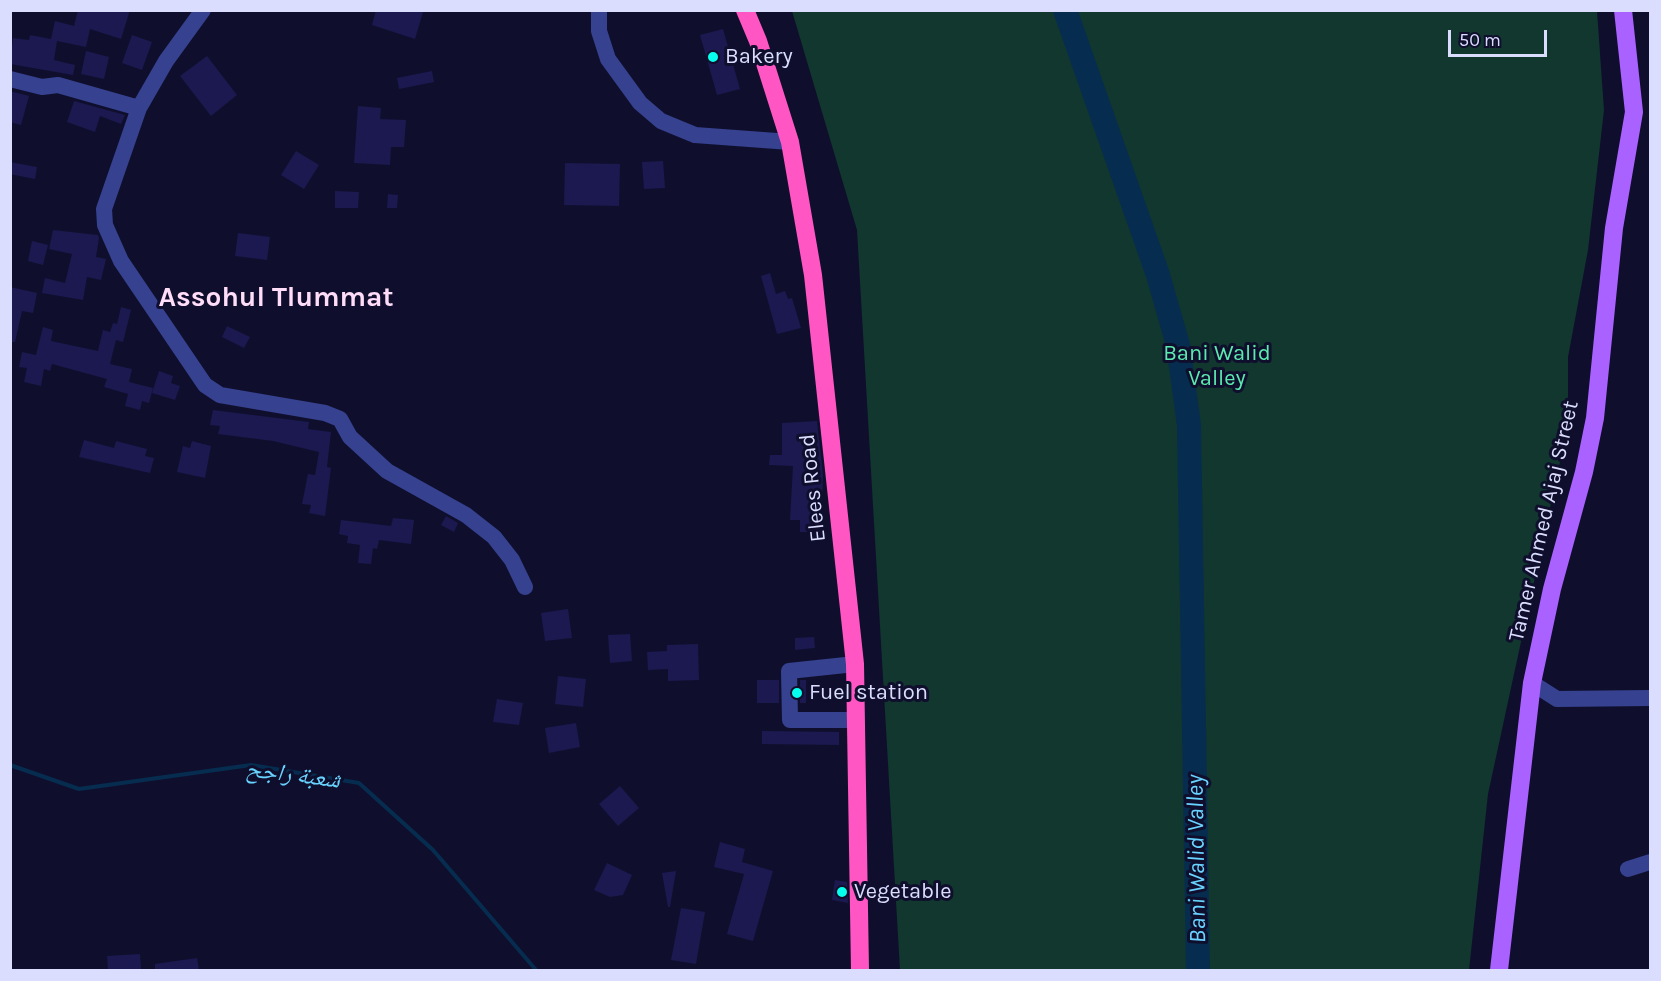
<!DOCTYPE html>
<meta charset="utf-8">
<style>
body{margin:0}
#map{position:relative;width:1661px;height:981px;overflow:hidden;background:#0f0f2d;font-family:Karla,sans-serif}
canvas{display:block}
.frame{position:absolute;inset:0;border:12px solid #dbddff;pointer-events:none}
.scale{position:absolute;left:1448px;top:30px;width:99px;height:27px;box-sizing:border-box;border:3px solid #dbddff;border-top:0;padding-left:8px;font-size:18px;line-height:21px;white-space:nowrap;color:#dbddff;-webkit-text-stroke:4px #0f0f2d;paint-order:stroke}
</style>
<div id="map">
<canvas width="1661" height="981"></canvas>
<div class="frame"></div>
<div class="scale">50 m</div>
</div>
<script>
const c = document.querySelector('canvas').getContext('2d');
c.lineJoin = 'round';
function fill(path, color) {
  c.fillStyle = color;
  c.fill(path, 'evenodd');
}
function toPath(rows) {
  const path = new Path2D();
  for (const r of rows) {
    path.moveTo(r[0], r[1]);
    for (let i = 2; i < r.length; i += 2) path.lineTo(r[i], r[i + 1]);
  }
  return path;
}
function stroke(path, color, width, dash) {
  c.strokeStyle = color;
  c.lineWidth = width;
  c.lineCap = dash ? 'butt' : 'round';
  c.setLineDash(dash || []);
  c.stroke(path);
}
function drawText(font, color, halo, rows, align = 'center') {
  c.font = font + ' Karla,"Noto Naskh Arabic",sans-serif';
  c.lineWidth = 6;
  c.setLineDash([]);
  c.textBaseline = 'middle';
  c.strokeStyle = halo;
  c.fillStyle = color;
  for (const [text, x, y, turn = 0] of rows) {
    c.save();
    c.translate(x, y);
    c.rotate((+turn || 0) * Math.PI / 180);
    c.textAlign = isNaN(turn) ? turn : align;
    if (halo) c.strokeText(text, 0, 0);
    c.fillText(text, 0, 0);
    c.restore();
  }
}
fill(toPath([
 [792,11,1597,11,1604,110,1588,250,1568,357,1568,425,1488,794,1469,970,900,970,857,230]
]), '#11372f');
stroke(toPath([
 [10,765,79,789,251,765,359,783,433,850,536,970]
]), '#062d4f', 4);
stroke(toPath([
 [1065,10,1158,275,1178,345,1189,425,1198,970]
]), '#062d4f', 24);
fill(toPath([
 [78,10,130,10,121,39,90,29,86,47,57,41,54,60,75,65,73,75,10,64,13,38,29,40,30,35,51,39,55,21,74,26],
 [376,10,423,12,415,39,372,25],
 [723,29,740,89,717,95,700,35],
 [132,35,152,42,142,70,122,63],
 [86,51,109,57,104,79,81,74],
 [207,56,237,95,211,116,180,76],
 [432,71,434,82,399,89,397,78],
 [10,91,29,96,21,125,10,122],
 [74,101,125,115,121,124,100,116,95,132,67,122],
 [358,106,381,108,380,119,406,120,404,147,391,147,390,165,354,163],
 [296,151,319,165,304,189,281,175],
 [663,161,665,188,644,189,642,162],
 [10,162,37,167,35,179,10,174],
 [565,163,620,164,619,206,564,205],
 [335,191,359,192,358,208,335,208],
 [388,194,398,195,397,208,387,208],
 [53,230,98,235,99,238,96,257,106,259,101,280,87,277,83,300,42,293,45,278,65,283,72,254,49,249],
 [238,233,270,237,267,260,235,256],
 [32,241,48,245,43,265,28,261],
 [770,273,776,294,785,291,788,299,792,298,801,328,777,334,761,276],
 [10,287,37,293,33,313,22,311,15,342,10,342],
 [121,307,131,310,123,342,116,340,110,364,132,369,129,382,153,388,149,403,142,401,140,410,125,406,128,394,104,387,107,379,52,364,50,371,44,369,41,386,24,382,27,368,19,367,22,352,36,355,43,327,53,330,51,341,98,351,103,330,110,332,113,323,117,324],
 [227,326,250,337,244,348,222,337],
 [159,371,173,376,171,383,180,386,175,400,152,393],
 [213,410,309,422,308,429,331,432,327,467,331,468,325,516,309,513,311,505,302,504,308,474,315,475,319,452,273,441,218,434,220,426,210,425],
 [817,421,823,475,821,532,800,532,800,520,790,520,793,466,769,465,770,455,782,455,782,423],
 [84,440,114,448,116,441,147,449,145,456,154,458,150,473,79,457],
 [192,441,211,446,205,478,177,472,183,446,190,448],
 [446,516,458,523,454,532,441,525],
 [393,518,414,520,411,544,379,540,377,549,373,548,371,564,358,563,360,545,347,543,348,536,339,534,341,520,391,526],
 [568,609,572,638,545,641,541,613],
 [630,634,632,661,610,663,608,635],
 [814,637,815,648,795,650,795,638],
 [698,644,699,680,668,681,668,669,648,670,647,652,667,651,667,645],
 [558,676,586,679,583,707,555,704],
 [757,680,779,680,779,703,757,703],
 [800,680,806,680,806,703,800,703],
 [497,699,523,703,519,725,493,722],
 [576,723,580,747,549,753,545,728],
 [762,731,839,732,839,745,762,744],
 [620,786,639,808,618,826,599,804],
 [720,842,745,849,742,862,773,871,753,941,727,934,744,874,714,867],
 [607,863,632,875,623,895,610,897,594,890],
 [676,871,670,907,668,907,662,873],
 [835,880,847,882,848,903,832,900],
 [681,908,705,912,696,964,671,960],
 [140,954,141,970,108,970,107,956],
 [197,958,199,970,155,970,155,964]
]), '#1b194f');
stroke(toPath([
 [203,10,166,61,139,108,104,209,105,225,121,261,205,385,220,395,325,413,340,419,350,437,387,471,466,515,494,537,512,560,525,587],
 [599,10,599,31,608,59,640,103,661,121,695,135,790,142],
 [10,79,42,87,58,85,139,108],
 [855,664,789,671,790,720,856,720],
 [1532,683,1557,699,1650,698],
 [1628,869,1650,862]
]), '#364290', 16);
stroke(toPath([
 [1499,970,1532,683,1552,589,1584,472,1595,418,1614,228,1634,112,1623,10]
]), '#a962ff', 18);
stroke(toPath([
 [745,10,758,41,790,142,813,275,855,664,860,970]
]), '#ff56c4', 18);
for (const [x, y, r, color] of [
 [713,57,6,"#07ffed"],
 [797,693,6,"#07ffed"],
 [842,892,6,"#07ffed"]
]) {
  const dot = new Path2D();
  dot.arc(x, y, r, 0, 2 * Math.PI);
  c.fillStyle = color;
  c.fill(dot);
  stroke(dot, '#0f0f2d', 2);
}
drawText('22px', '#dbddff', '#0f0f2d', [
 ["Bakery",725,57],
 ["Fuel station",809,693],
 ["Vegetable",854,892]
], 'left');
drawText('22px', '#5bebae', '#0f0f2d', [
 ["Bani Walid",1217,354],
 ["Valley",1217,379]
]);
drawText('22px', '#dbddff', '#0f0f2d', [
 ["Elees Road",813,488,-96],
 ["Tamer Ahmed Ajaj Street",1544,521,-77]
]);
drawText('italic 24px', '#69d3ff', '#0f0f2d', [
 ["شعبة راجح",293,775,7],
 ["Bani Walid Valley",1197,859,-91]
]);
drawText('bold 28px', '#ffddf8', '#0f0f2d', [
 ["Assohul Tlummat",276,298]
]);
</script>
